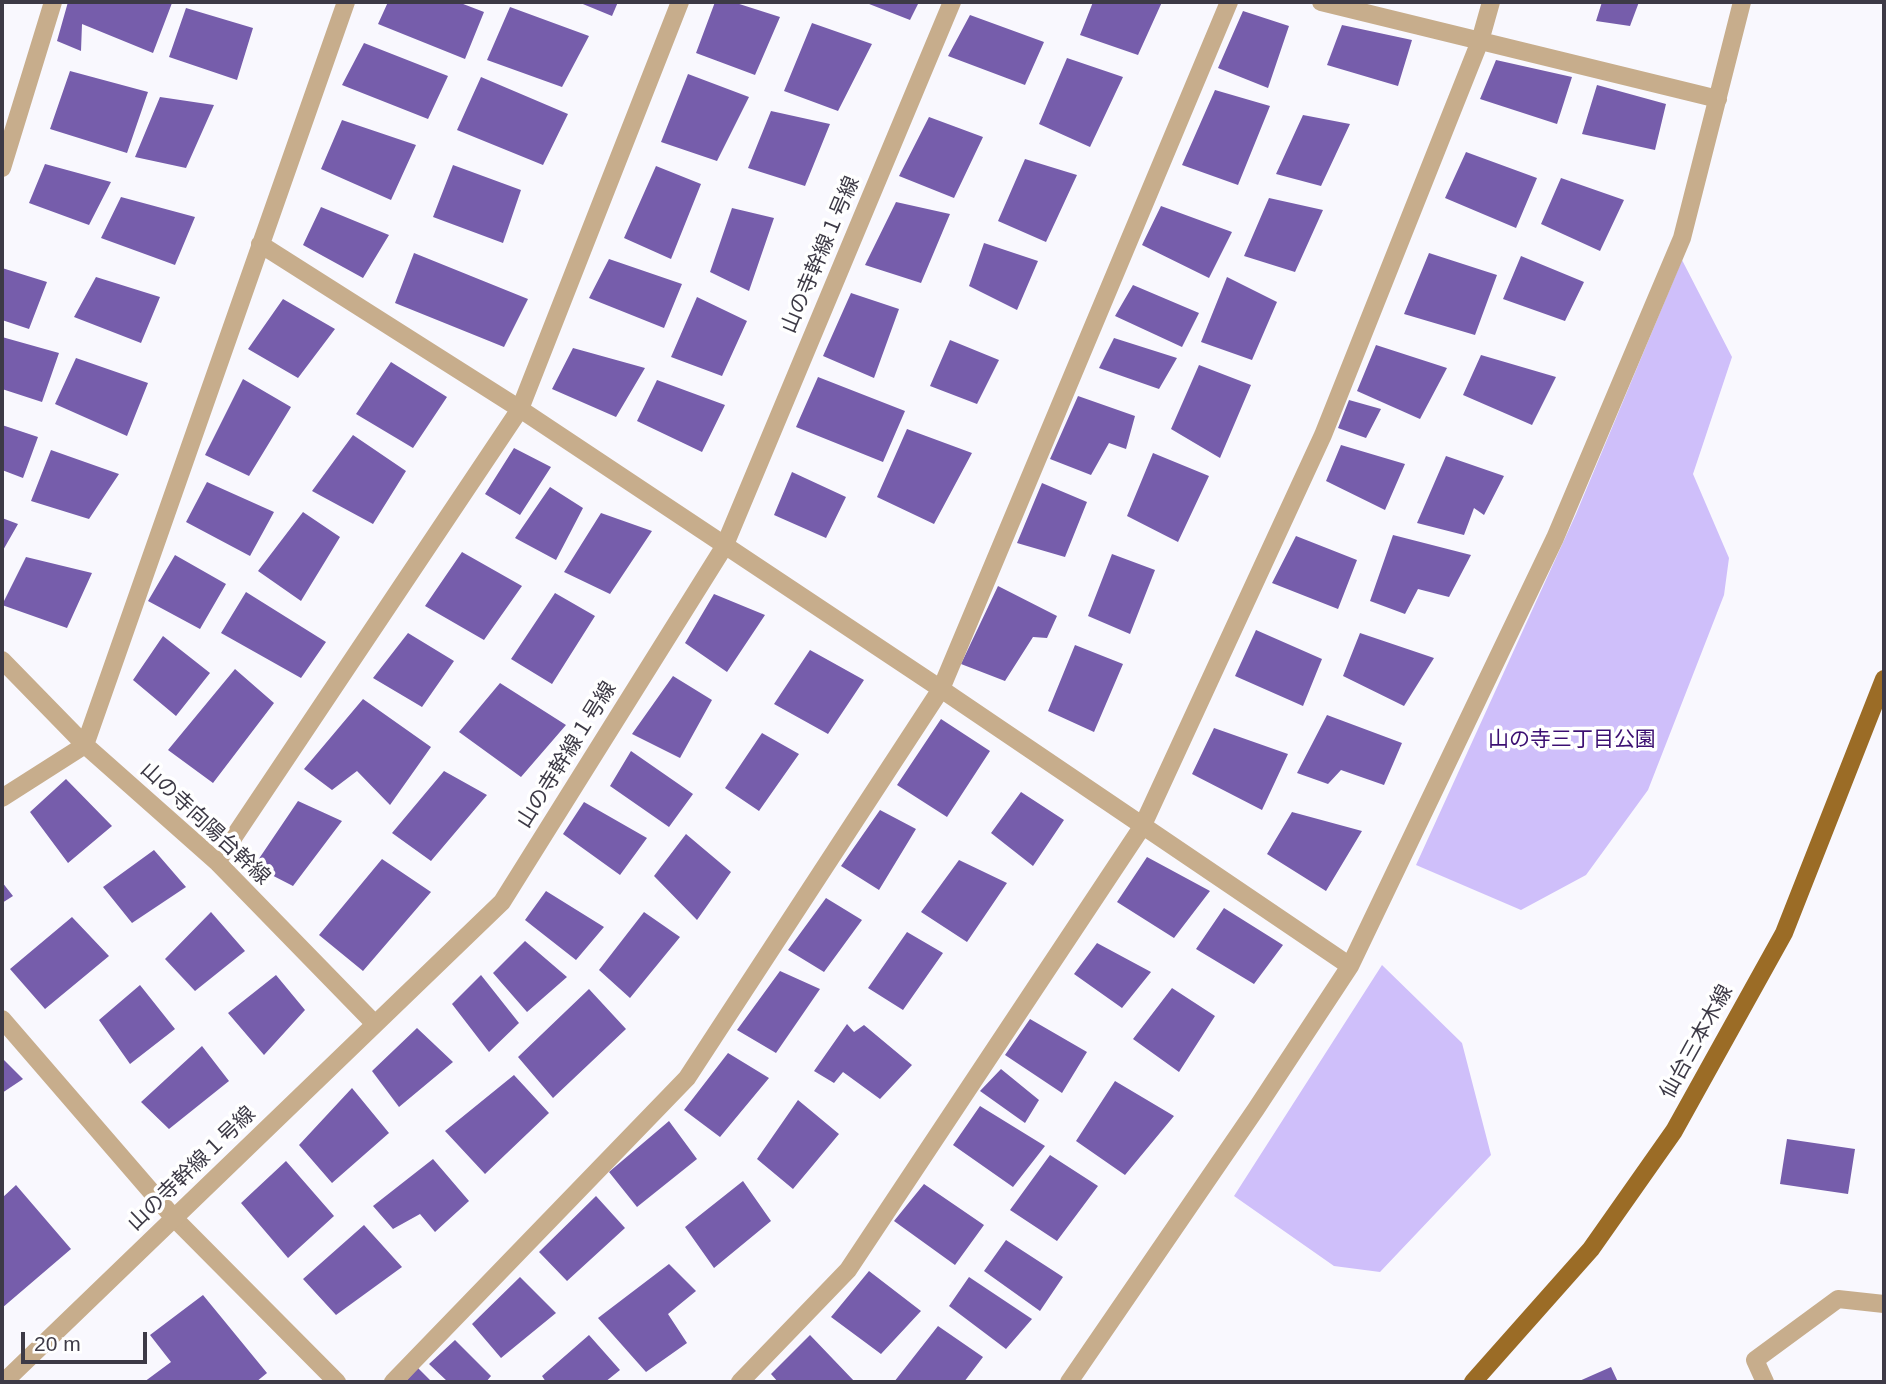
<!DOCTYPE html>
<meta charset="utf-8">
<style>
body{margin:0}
#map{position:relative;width:1886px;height:1384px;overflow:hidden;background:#f9f8fe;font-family:Helvetica,sans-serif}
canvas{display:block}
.frame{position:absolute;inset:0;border:4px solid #3d3a46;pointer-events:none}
.scale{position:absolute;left:21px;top:1332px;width:126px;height:32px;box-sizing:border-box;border:4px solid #3d3a46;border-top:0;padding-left:9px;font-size:21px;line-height:24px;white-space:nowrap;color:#3d3a46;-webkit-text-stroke:5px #fff;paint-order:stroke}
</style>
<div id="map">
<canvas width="1886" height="1384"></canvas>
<div class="frame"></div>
<div class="scale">20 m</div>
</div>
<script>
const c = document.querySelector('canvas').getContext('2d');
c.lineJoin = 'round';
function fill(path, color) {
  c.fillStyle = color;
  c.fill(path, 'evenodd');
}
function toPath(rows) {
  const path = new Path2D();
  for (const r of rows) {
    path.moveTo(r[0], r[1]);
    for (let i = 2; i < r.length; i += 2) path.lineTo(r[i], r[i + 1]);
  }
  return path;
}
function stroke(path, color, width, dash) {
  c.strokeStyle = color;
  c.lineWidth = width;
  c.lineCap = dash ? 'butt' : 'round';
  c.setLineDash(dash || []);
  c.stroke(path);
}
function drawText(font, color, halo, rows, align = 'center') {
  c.font = font + ' Helvetica,"Noto Sans JP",sans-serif';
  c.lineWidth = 7;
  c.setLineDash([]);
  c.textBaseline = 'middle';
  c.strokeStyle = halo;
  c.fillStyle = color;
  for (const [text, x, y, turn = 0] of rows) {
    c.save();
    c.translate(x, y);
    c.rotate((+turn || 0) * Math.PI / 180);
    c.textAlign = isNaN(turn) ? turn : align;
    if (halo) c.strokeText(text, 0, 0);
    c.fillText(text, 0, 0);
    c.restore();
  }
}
fill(toPath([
 [1682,260,1732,357,1693,474,1729,558,1724,595,1648,790,1586,875,1521,910,1416,865,1576,514],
 [1382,965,1462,1043,1491,1155,1380,1272,1334,1266,1234,1196]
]), '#cfbffa');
fill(toPath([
 [68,2,167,2,172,3,153,53,82,24,81,51,57,41],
 [388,2,458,2,484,12,465,59,378,24],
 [578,2,618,2,612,16],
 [715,2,733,2,780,17,755,75,696,53],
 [864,2,919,2,910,20],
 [1093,2,1162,2,1138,55,1080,35],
 [1602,2,1639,2,1630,26,1596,21],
 [510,7,589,36,562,87,487,60],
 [186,8,253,28,237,80,169,57],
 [1243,11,1289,26,1268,88,1218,68],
 [970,15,1044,42,1025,85,948,56],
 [812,23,872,44,838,111,784,91],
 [1342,25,1412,40,1398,86,1327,65],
 [364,43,448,76,428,119,342,85],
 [1067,58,1123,77,1090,147,1039,124],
 [1496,60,1572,77,1557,124,1480,99],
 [70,71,148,92,127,153,50,129],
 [688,74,749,97,717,161,661,142],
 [481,77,568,114,543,165,457,130],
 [1597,85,1666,104,1655,150,1582,134],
 [1215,90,1270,106,1238,185,1182,165],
 [160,97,214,105,186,168,135,157],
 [771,111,830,124,805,186,748,168],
 [1303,115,1350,124,1321,186,1276,174],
 [929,117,983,137,954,198,899,176],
 [342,120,416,145,391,200,321,169],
 [1466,152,1537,178,1516,228,1445,198],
 [1025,159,1077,175,1046,242,998,221],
 [45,164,111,182,89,225,29,203],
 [453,165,521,190,503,243,433,217],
 [656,166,701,184,671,259,624,238],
 [1561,178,1624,200,1600,251,1541,224],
 [121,197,195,217,175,265,101,238],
 [1269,198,1323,210,1295,272,1244,256],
 [896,202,950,214,921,283,865,265],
 [1161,206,1232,232,1209,278,1142,245],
 [321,207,389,235,363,278,303,245],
 [732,208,774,218,749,291,710,272],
 [984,243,1038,261,1017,310,969,286],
 [414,253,528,299,504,347,395,303],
 [1429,253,1497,275,1475,335,1404,314],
 [1521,256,1584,282,1565,321,1503,299],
 [609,259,682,284,664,328,589,298],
 [2,268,47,282,29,329,2,320],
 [96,277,160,297,141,343,74,317],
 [1227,277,1277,302,1252,360,1201,342],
 [1133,285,1199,313,1182,347,1115,316],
 [851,293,899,309,874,378,823,356],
 [697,297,747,321,722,376,671,357],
 [283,299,335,329,298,378,248,349],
 [2,337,59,353,42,402,2,389],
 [1114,338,1177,358,1159,389,1099,368],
 [950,340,999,360,977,404,930,386],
 [1376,345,1447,368,1420,419,1357,391],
 [573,348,645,368,616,417,552,389],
 [1481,355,1556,377,1532,425,1463,395],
 [76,358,148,383,127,436,55,404],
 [391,362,447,397,413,448,356,414],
 [1199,365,1251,385,1220,458,1171,429],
 [818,377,905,411,883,462,796,427],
 [243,379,291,407,249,476,205,455],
 [657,380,725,405,702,452,637,421],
 [1078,396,1135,416,1126,449,1109,443,1091,475,1050,459],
 [1349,400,1381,409,1366,438,1338,428],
 [2,425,38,437,23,478,2,470],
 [907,429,972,453,934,524,877,497],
 [353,435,406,471,373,524,312,491],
 [1341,445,1405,464,1385,510,1326,481],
 [514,448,551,467,520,515,485,494],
 [51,450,119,474,89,519,31,501],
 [1153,453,1209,476,1178,542,1127,516],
 [1446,456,1504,476,1484,515,1474,508,1464,535,1417,523],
 [792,472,846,497,826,538,774,515],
 [207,482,274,512,250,556,186,522],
 [1042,483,1087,502,1065,557,1017,543],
 [550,487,583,508,556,560,515,538],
 [303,512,340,537,301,601,258,571],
 [601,513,652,531,610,594,564,572],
 [2,518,18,524,2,552],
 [1393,535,1471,555,1449,597,1418,589,1405,614,1370,601],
 [1296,536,1357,560,1338,609,1272,583],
 [462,552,522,586,484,640,425,606],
 [1112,554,1155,570,1130,634,1088,616],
 [175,555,226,584,200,629,148,601],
 [26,557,92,573,67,628,2,605],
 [998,586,1057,616,1047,638,1033,637,1005,681,961,664],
 [246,592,326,642,301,678,221,633],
 [555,593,595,616,552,684,511,659],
 [714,594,765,615,727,672,685,643],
 [1256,630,1322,659,1303,706,1235,676],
 [408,633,454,661,422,707,373,678],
 [1360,633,1434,658,1404,706,1343,676],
 [163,636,210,673,176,716,133,680],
 [1075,645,1123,664,1094,732,1048,711],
 [810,650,864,680,828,734,774,704],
 [235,669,274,703,213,783,168,750],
 [673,676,712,700,680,758,632,734],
 [500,683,566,725,521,777,459,732],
 [363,699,431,747,390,805,357,771,332,790,304,769],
 [1327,715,1402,743,1384,785,1341,770,1328,784,1297,773],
 [941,719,990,751,947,817,897,785],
 [1214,728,1288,754,1262,810,1192,774],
 [762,733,799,754,759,811,725,788],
 [631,751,693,794,669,827,610,786],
 [444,771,487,795,431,861,392,833],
 [66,779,112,826,68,863,30,812],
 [1021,792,1064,820,1033,866,991,833],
 [298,801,342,821,293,886,254,866],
 [584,802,647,838,620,875,563,834],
 [880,810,916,829,879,890,841,866],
 [1292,812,1362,831,1326,891,1267,854],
 [686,834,731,872,697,920,654,876],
 [154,850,186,887,132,923,103,887],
 [1147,857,1210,891,1174,938,1117,902],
 [382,859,431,892,363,971,319,935],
 [959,860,1007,883,967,942,921,912],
 [2,882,13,896,2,903],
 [546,891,604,927,576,960,525,920],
 [826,898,862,920,824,972,788,950],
 [1224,908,1283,945,1254,984,1196,949],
 [211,912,245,951,195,991,165,959],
 [644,912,680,937,630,998,599,970],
 [72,917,109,956,45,1009,10,969],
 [907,932,943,953,903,1010,868,988],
 [525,941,567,977,527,1012,493,973],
 [1097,943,1151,972,1122,1008,1074,974],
 [780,971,820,989,776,1053,737,1030],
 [276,975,305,1010,264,1055,228,1013],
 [481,975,519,1023,489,1052,452,1004],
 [140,985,175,1029,130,1064,99,1020],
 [1172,988,1215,1016,1179,1072,1133,1039],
 [589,989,626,1029,553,1098,518,1057],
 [1030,1019,1087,1052,1062,1093,1005,1055],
 [847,1024,854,1032,864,1025,912,1065,880,1099,843,1072,834,1083,814,1071],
 [417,1028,453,1062,399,1107,372,1071],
 [202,1046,229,1081,169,1129,141,1102],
 [728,1053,769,1078,720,1137,684,1110],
 [2,1058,23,1079,2,1093],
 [1001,1069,1039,1100,1025,1123,980,1091],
 [514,1075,549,1113,485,1174,445,1131],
 [1115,1081,1174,1116,1125,1175,1076,1141],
 [352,1088,389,1133,332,1183,299,1145],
 [798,1100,839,1134,793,1189,757,1159],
 [980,1106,1045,1146,1013,1187,953,1145],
 [669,1121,697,1159,637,1207,609,1172],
 [1787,1139,1855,1149,1848,1194,1780,1184],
 [1050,1155,1098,1186,1057,1241,1010,1210],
 [433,1159,469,1201,435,1232,420,1214,393,1229,373,1206],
 [286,1161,334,1216,288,1258,241,1203],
 [743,1181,771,1221,714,1268,685,1227],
 [924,1184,984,1225,955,1265,894,1221],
 [16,1185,71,1249,2,1308,2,1198],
 [596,1196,625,1228,567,1281,539,1252],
 [364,1225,402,1267,336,1315,303,1279],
 [1006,1240,1063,1277,1040,1311,984,1271],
 [669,1264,696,1291,668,1314,687,1343,646,1372,598,1318],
 [869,1271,921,1311,881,1354,831,1317],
 [520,1277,556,1313,501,1358,472,1324],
 [969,1277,1032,1319,1006,1349,949,1306],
 [203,1295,267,1373,256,1382,144,1382,171,1362,150,1335],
 [938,1326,983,1357,964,1382,894,1382],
 [589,1335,620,1370,605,1382,546,1382,542,1376],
 [810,1335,855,1382,778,1382,771,1374],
 [455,1340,491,1376,486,1382,448,1382,429,1364],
 [1611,1367,1618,1382,1577,1382],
 [418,1368,432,1382,405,1382]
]), '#765dab');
stroke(toPath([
 [1321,2,1718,99],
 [2,168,53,2],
 [260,244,520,409,941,689,1350,966],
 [2,660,85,745,217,862,374,1023],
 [2,798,85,745,346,2],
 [217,862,520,409,680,2],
 [2,1019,174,1218,337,1382],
 [393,1382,687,1078,941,689,1229,2],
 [740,1382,848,1270,1142,827,1323,435,1480,41,1491,2],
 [1069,1382,1256,1109,1350,966,1555,538,1682,238,1742,2],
 [1765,1382,1755,1360,1838,1299,1884,1304]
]), '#c7ad8c', 18);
stroke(toPath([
 [4,1382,502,902,724,547,952,2]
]), '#c7ad8c', 18);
stroke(toPath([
 [1473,1382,1591,1249,1674,1131,1784,933,1884,679]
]), '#9b6c26', 18);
drawText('21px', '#3d3a46', '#fff', [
 ["山の寺幹線１号線",821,255,-67],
 ["山の寺幹線１号線",567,755,-58],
 ["山の寺向陽台幹線",205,824,43],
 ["仙台三本木線",1697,1042,-61],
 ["山の寺幹線１号線",192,1169,-44]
]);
drawText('21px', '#3c0f72', '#fff', [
 ["山の寺三丁目公園",1572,740]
]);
</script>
